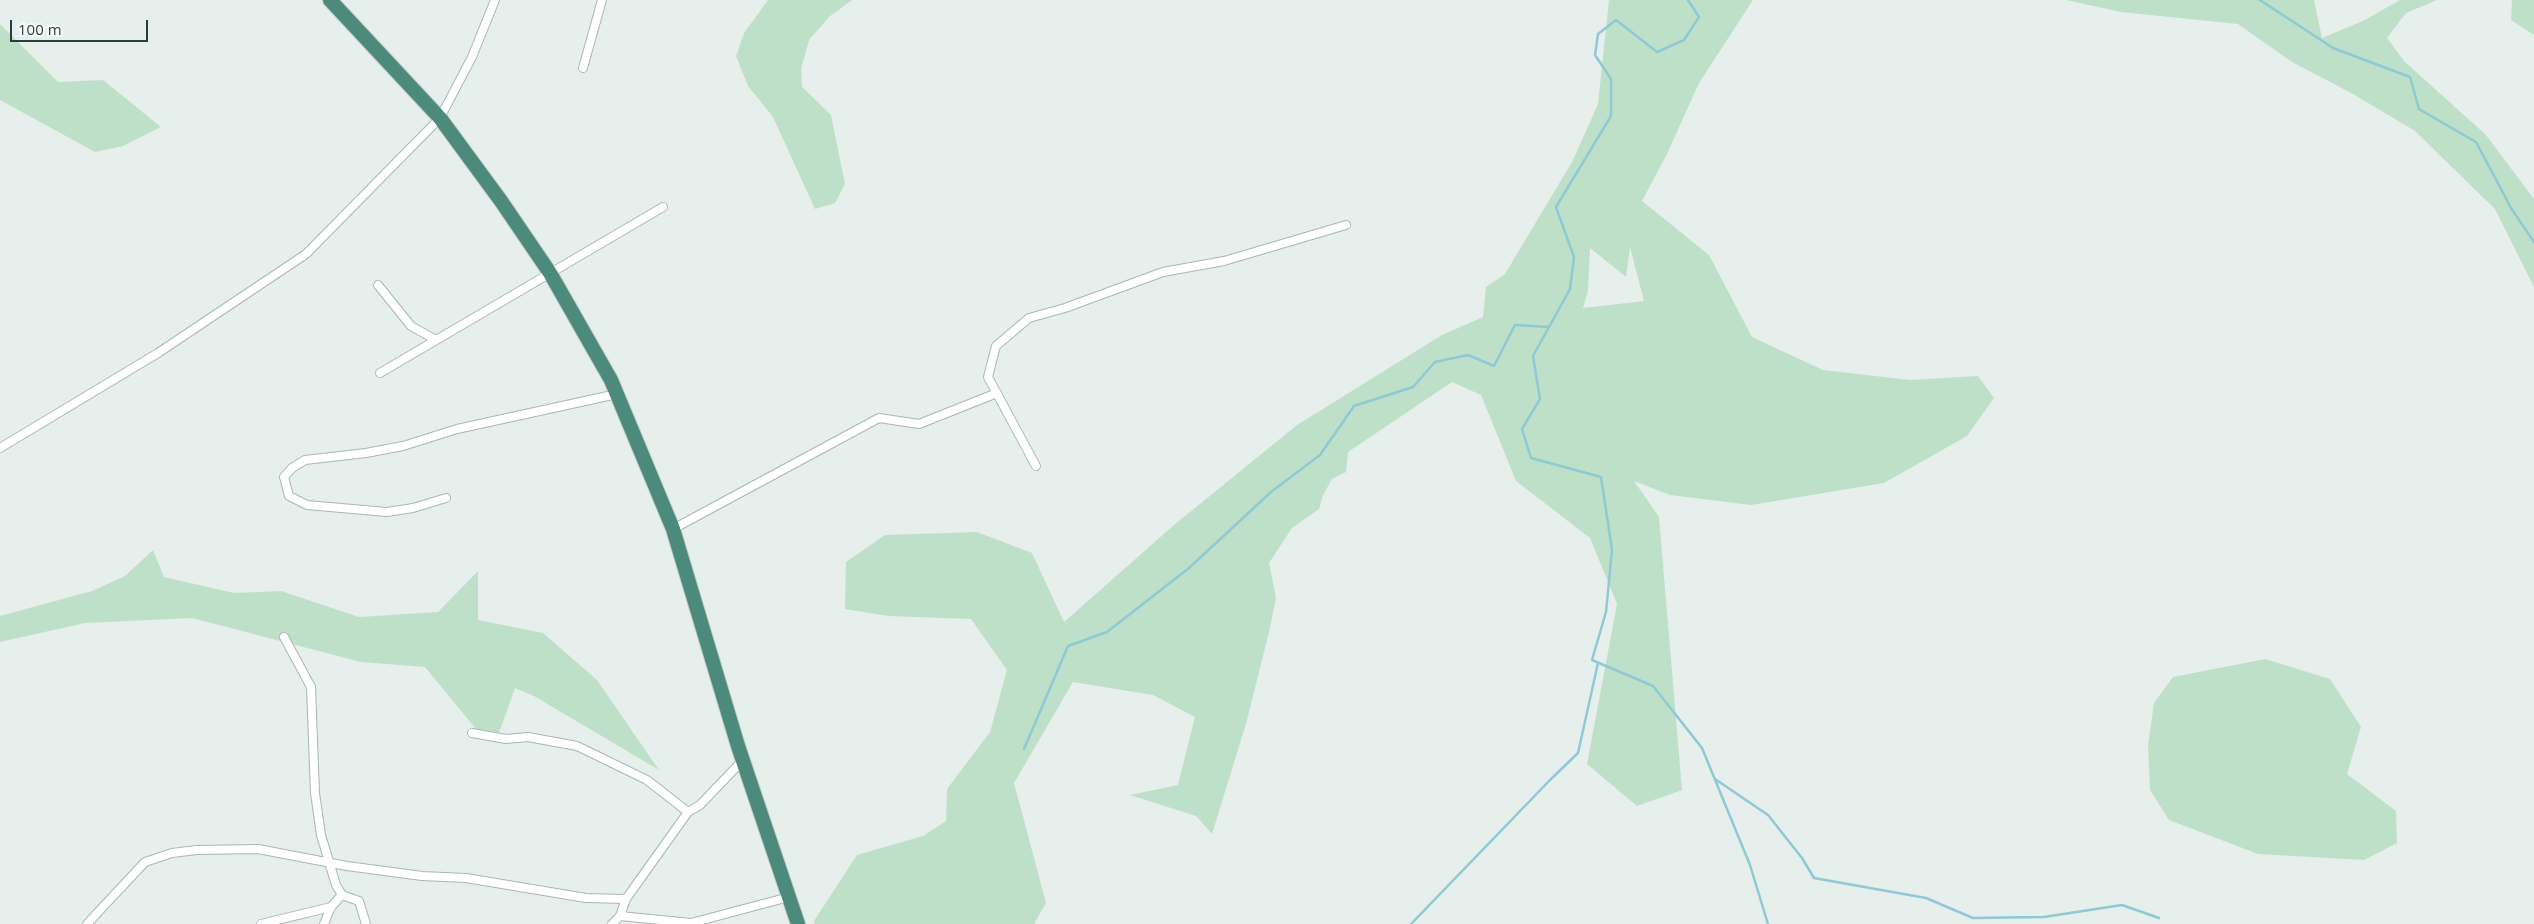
<!DOCTYPE html>
<style>
body{margin:0}
#map{position:relative;width:2534px;height:924px;overflow:hidden;background:#e6efeb;font-family:"Open Sans",sans-serif}
canvas{display:block}
.scale{position:absolute;left:10px;top:20px;width:138px;height:22px;box-sizing:border-box;border:2px solid #24423a;border-top:0;padding-left:6px;font-size:15px;line-height:18px;white-space:nowrap;color:#24423a;-webkit-text-stroke:4px #f7fbf9;paint-order:stroke}
</style>
<div id="map">
<canvas width="2534" height="924"></canvas>
<div class="scale">100 m</div>
</div>
<script>
const c = document.querySelector('canvas').getContext('2d');
c.lineJoin = 'round';
function fill(path, color) {
  c.fillStyle = color;
  c.fill(path, 'evenodd');
}
function toPath(rows) {
  const path = new Path2D();
  for (const r of rows) {
    path.moveTo(r[0], r[1]);
    for (let i = 2; i < r.length; i += 2) path.lineTo(r[i], r[i + 1]);
  }
  return path;
}
function stroke(path, color, width, dash) {
  c.strokeStyle = color;
  c.lineWidth = width;
  c.lineCap = dash ? 'butt' : 'round';
  c.setLineDash(dash || []);
  c.stroke(path);
}
fill(toPath([
 [768,0,852,0,829,17,809,40,801,69,802,87,831,115,845,184,835,203,815,209,773,117,748,86,736,56,744,33],
 [1609,0,1753,0,1699,83,1667,154,1642,201,1709,255,1752,337,1823,370,1910,380,1978,376,1994,398,1967,436,1884,483,1751,505,1670,495,1634,481,1659,517,1682,790,1637,806,1587,764,1617,604,1590,538,1516,481,1481,395,1452,382,1348,452,1346,472,1332,479,1323,495,1319,509,1292,528,1269,563,1276,598,1269,632,1246,724,1212,834,1196,816,1130,795,1178,785,1195,717,1153,695,1073,682,1014,783,1046,903,1034,924,815,924,814,921,857,855,923,836,946,821,947,789,990,732,1007,670,971,619,888,616,845,609,846,562,885,535,977,532,1032,553,1064,622,1174,525,1297,425,1442,335,1483,317,1486,287,1505,274,1572,162,1598,104],
 [1630,247,1644,301,1583,308,1588,291,1590,248,1626,277],
 [2066,0,2314,0,2322,38,2363,21,2400,0,2437,0,2406,13,2387,38,2404,61,2486,135,2534,199,2534,287,2495,209,2415,131,2353,94,2292,62,2238,24,2121,12],
 [2512,0,2534,0,2534,35,2511,20],
 [0,24,58,82,103,80,161,127,123,146,95,152,0,100],
 [153,550,164,577,234,593,281,591,359,617,438,612,478,571,478,620,543,633,597,680,659,770,534,696,515,688,497,739,476,729,425,667,361,662,192,618,85,623,0,642,0,616,92,591,125,576],
 [2265,659,2330,679,2361,727,2347,774,2396,811,2397,843,2364,860,2258,854,2169,820,2150,790,2148,745,2154,703,2173,677]
]), '#bfe0c8');
stroke(toPath([
 [1688,0,1699,17,1684,40,1657,52,1616,20,1598,34,1595,55,1611,79,1611,116,1556,207,1574,257,1570,289,1533,356,1540,399,1522,429,1531,458,1601,477,1612,550,1606,612,1592,660,1653,686,1702,748,1750,865,1768,924],
 [2260,0,2333,48,2410,77,2419,109,2476,142,2511,208,2534,242],
 [1024,749,1068,646,1107,632,1189,568,1271,492,1320,455,1354,406,1413,387,1435,362,1468,355,1494,366,1515,325,1549,327],
 [1715,779,1768,815,1802,858,1814,878,1926,898,1973,918,2044,917,2122,905,2159,918],
 [1411,924,1550,780,1578,753,1598,663]
]), '#8ec9d4', 2.5);
const minor = toPath([
 [583,68,602,0],
 [378,285,411,326,436,340],
 [380,373,663,207],
 [0,448,158,353,306,254,440,118,472,57,495,0],
 [1036,466,988,377,996,346,1029,318,1065,308,1163,272,1224,261,1346,225],
 [446,498,413,508,387,512,307,505,289,496,284,477,292,468,305,460,366,453,403,446,457,429,617,394],
 [673,529,879,418,919,424,997,393],
 [284,637,311,687,315,793,321,835,336,885,342,895,359,901,366,924],
 [472,733,506,739,528,737,577,746,647,780,688,812],
 [620,916,691,923,789,897],
 [87,924,145,862,172,853,197,850,258,849,347,866,422,876,466,878,586,898,626,899],
 [261,924,331,907],
 [324,924,331,907,342,895],
 [612,924,620,916,626,899,688,812,700,805,744,759]
]);
const trunk = toPath([
 [330,0,440,118,501,201,550,273,611,380,673,529,738,746,798,924]
]);
stroke(minor, '#a8b8b2', 10);
stroke(trunk, '#c2cac8', 16);
stroke(minor, '#fff', 8);
stroke(trunk, '#4c8a7c', 14);
</script>
